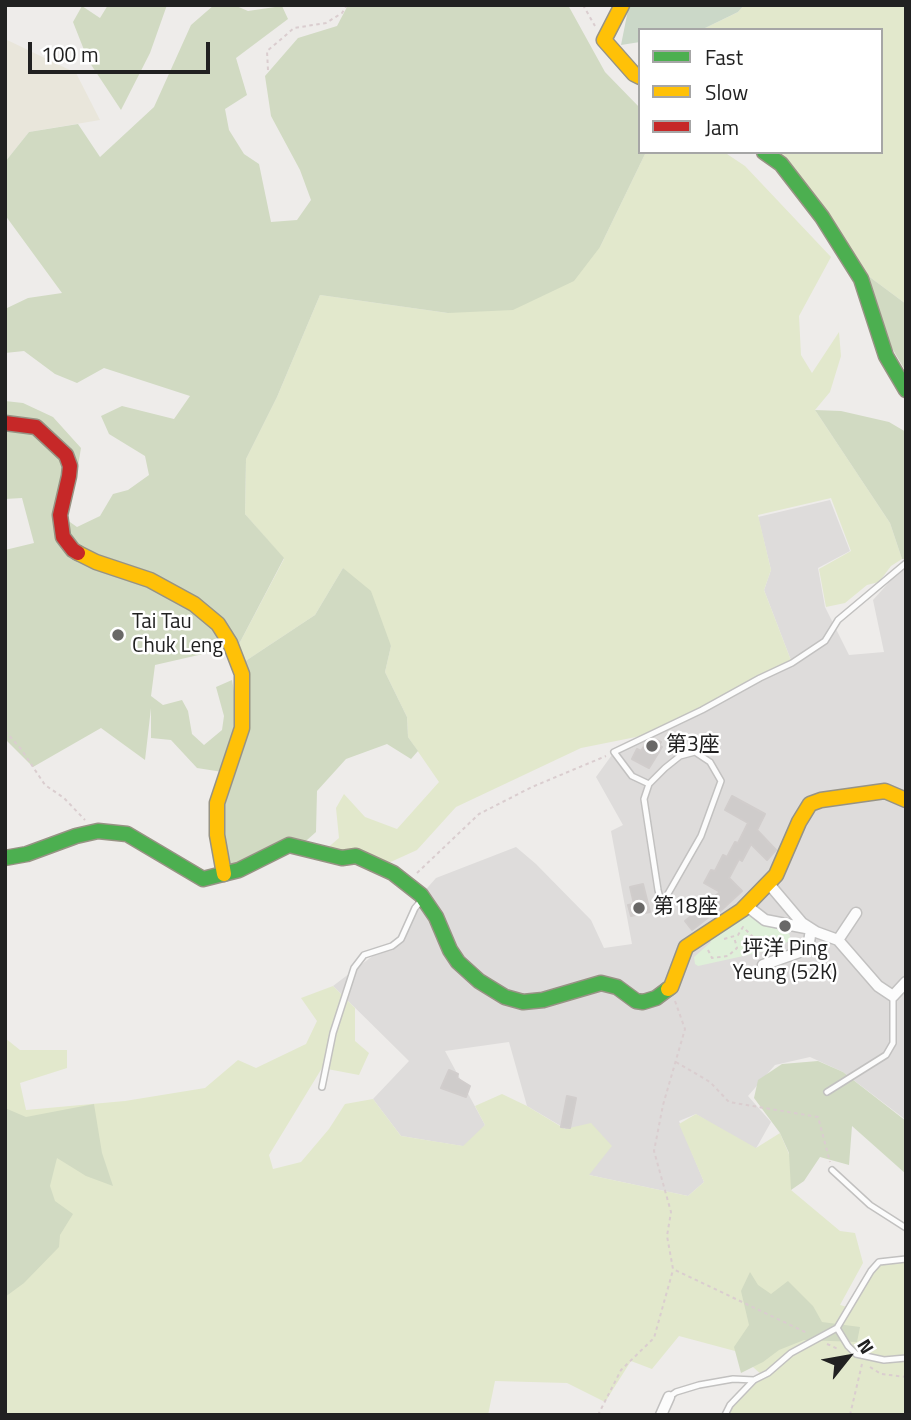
<!DOCTYPE html>
<meta charset="utf-8">
<style>
body{margin:0}
#map{position:relative;width:911px;height:1420px;overflow:hidden;background:#eeecea;font-family:"Titillium Web",sans-serif}
canvas{display:block}
.frame{position:absolute;inset:0;border:7px solid #212121;pointer-events:none}
.legend{position:absolute;left:638px;top:28px;width:245px;height:126px;box-sizing:border-box;background:#fff;border:2px solid #a6a6a6;margin:0;padding:9px 12px;list-style:none;font-size:21px;color:#212121}
.legend li{display:flex;align-items:center;gap:14px;height:35px}
.legend b{width:35px;border:2px solid #a6a6a6}
.north{position:absolute;left:813px;top:1322px;width:70px;height:70px;-webkit-text-stroke:5px #fff;paint-order:stroke;rotate:59deg;font-size:19px;font-weight:700;line-height:28px;text-align:center;color:#212121}
.north::after{content:'';display:block;margin:auto;width:24px;height:32px;background:#212121;clip-path:polygon(50% 0,100% 100%,50% 72%,0 100%)}
.scale{position:absolute;left:28px;top:42px;width:182px;height:32px;box-sizing:border-box;border:4px solid #212121;border-top:0;padding-left:9px;font-size:21px;line-height:24px;white-space:nowrap;color:#212121;-webkit-text-stroke:5px #fff;paint-order:stroke}
</style>
<div id="map">
<canvas width="911" height="1420"></canvas>
<div class="frame"></div>
<ul class="legend">
<li><b style="height:9px;background:#4caf50"></b>Fast</li>
<li><b style="height:9px;background:#ffc107"></b>Slow</li>
<li><b style="height:9px;background:#c62828"></b>Jam</li>
</ul>
<div class="north">N</div>
<div class="scale">100 m</div>
</div>
<script>
const c = document.querySelector('canvas').getContext('2d');
c.lineJoin = 'round';
function fill(path, color) {
  c.fillStyle = color;
  c.fill(path, 'evenodd');
}
function toPath(rows) {
  const path = new Path2D();
  for (const r of rows) {
    path.moveTo(r[0], r[1]);
    for (let i = 2; i < r.length; i += 2) path.lineTo(r[i], r[i + 1]);
  }
  return path;
}
function stroke(path, color, width, dash) {
  c.strokeStyle = color;
  c.lineWidth = width;
  c.lineCap = dash ? 'butt' : 'round';
  c.setLineDash(dash || []);
  c.stroke(path);
}
function drawText(font, color, halo, rows, align = 'center') {
  c.font = font + ' "Titillium Web","Noto Sans SC",sans-serif';
  c.lineWidth = 5;
  c.setLineDash([]);
  c.textBaseline = 'middle';
  c.strokeStyle = halo;
  c.fillStyle = color;
  for (const [text, x, y, turn = 0] of rows) {
    c.save();
    c.translate(x, y);
    c.rotate((+turn || 0) * Math.PI / 180);
    c.textAlign = isNaN(turn) ? turn : align;
    if (halo) c.strokeText(text, 0, 0);
    c.fillText(text, 0, 0);
    c.restore();
  }
}
fill(toPath([
 [830,500,850,551,818,568,825,607,849,655,884,652,873,600,901,569,906,568,906,1120,843,1072,810,1057,775,1065,748,1096,771,1122,754,1152,696,1114,679,1121,704,1182,688,1196,589,1175,566,1129,527,1106,509,1042,445,1051,485,1125,468,1147,401,1136,373,1099,409,1061,333,986,399,936,421,895,436,878,516,847,536,864,591,920,604,948,632,944,611,831,623,825,596,777,614,752,792,663,764,590,771,570,758,517]
]), '#dedcdb');
fill(toPath([
 [5,39,76,73,100,120,29,132,5,162]
]), '#e9e6db');
fill(toPath([
 [744,5,906,5,906,304,867,275,826,210,778,152,881,152,881,30,701,30,738,12],
 [646,152,724,152,745,166,831,257,799,316,801,355,812,373,839,332,841,356,830,392,815,410,890,523,902,559,891,566,879,582,867,585,845,603,826,607,819,569,851,551,831,498,758,515,771,570,764,590,792,663,656,733,581,748,456,807,417,850,384,865,325,850,339,838,336,808,344,794,365,817,397,829,439,782,408,737,407,717,385,672,391,646,343,568,315,615,244,662,238,646,284,559,245,514,246,459,277,397,320,295,448,313,600,247],
 [333,986,355,1008,355,1041,369,1053,359,1075,322,1068,269,1155,273,1169,301,1162,329,1129,345,1104,373,1099,401,1136,463,1146,485,1125,475,1106,502,1094,527,1106,565,1129,591,1123,612,1146,589,1175,688,1196,704,1182,679,1124,696,1114,756,1148,780,1133,792,1161,791,1190,840,1231,855,1233,863,1263,840,1305,851,1308,875,1267,896,1258,906,1261,906,1415,725,1415,763,1376,735,1351,679,1336,652,1369,631,1361,605,1402,567,1383,495,1381,488,1415,5,1415,5,1038,20,1050,67,1050,67,1068,20,1083,26,1110,125,1101,205,1088,238,1060,256,1068,306,1044,317,1021,301,998]
]), '#e2e8cc');
fill(toPath([
 [108,5,167,5,150,53,121,110,88,60,73,22,82,6,100,18],
 [214,5,234,5,248,11,282,6,288,19,236,58,247,95,225,109,229,130,244,154,259,164,271,222,297,220,311,200,300,170,271,116,265,76,298,38,337,26,348,5,568,5,605,72,640,108,640,152,646,152,600,247,574,281,513,310,448,313,320,295,277,397,246,459,245,514,284,558,238,646,155,665,151,696,163,705,182,700,188,711,192,734,204,745,222,730,224,716,216,687,232,680,235,697,244,662,315,615,343,568,371,591,391,646,385,672,407,717,408,737,418,751,411,759,387,744,346,759,317,791,316,832,298,848,224,874,217,830,229,773,197,768,171,740,151,738,151,708,145,760,101,728,33,767,5,739,5,550,34,543,22,498,5,499,5,401,23,403,53,417,81,448,75,484,60,515,77,527,100,516,113,494,128,490,149,475,145,456,109,434,101,416,122,406,174,419,190,396,104,368,77,383,55,374,24,351,5,353,5,309,28,298,62,293,5,215,5,162,29,132,78,124,100,157,154,107,191,25],
 [867,275,906,304,906,372,886,338],
 [815,410,841,411,889,422,906,432,906,559,902,559,890,523],
 [818,1061,843,1072,906,1121,906,1174,852,1126,849,1165,820,1157,804,1181,791,1190,789,1153,780,1133,754,1098,758,1080,782,1064],
 [94,1104,102,1153,113,1186,86,1176,57,1158,50,1186,55,1201,73,1214,60,1235,59,1247,24,1283,5,1297,5,1108,26,1117],
 [750,1272,758,1285,771,1294,788,1281,813,1306,822,1322,860,1327,857,1342,804,1340,779,1350,763,1362,741,1373,734,1347,749,1325,741,1291]
]), '#d1dac2');
fill(toPath([
 [629,5,744,5,738,12,701,30,640,30,640,42,621,45]
]), '#cbd8c8');
fill(toPath([
 [748,914,762,925,788,932,790,936,789,941,775,949,698,966,695,964,694,957,711,942,709,938]
]), '#dff0d9');
const building = toPath([
 [654,739,661,742,659,745,662,747,649,768,632,759,637,749,641,751,646,743,654,739],
 [732,796,765,814,757,830,776,850,767,860,751,844,742,861,739,859,729,878,742,891,716,915,714,913,692,930,685,921,720,892,704,883,711,870,715,871,723,855,727,857,735,842,738,843,748,823,725,810,732,796],
 [643,884,650,912,631,916,628,905,634,904,630,887,643,884],
 [449,1070,458,1074,457,1078,470,1086,466,1097,441,1088,449,1070],
 [567,1096,576,1098,570,1128,561,1127,567,1096]
]);
fill(building, '#cfcccb');
stroke(building, '#d1cdcc', 2);
const lane = toPath([
 [695,752,710,762,721,781,701,836,665,899,660,898,658,890,644,799,649,784,665,768,680,756,695,752],
 [649,784,632,776,614,752,702,710,760,678,792,663,825,641,838,620,906,563],
 [322,1087,333,1033,354,968,364,955,392,946,401,939,415,908,421,901],
 [827,1092,886,1055,893,1043,893,996],
 [832,1170,870,1205,906,1228],
 [837,1328,848,1346,856,1354,884,1360,906,1358],
 [669,1397,676,1392,699,1385,733,1379,754,1380],
 [725,1415,730,1405,754,1380,768,1373,791,1353,837,1328,871,1271,879,1262,906,1259]
]);
const street = toPath([
 [769,884,802,923,816,932,838,940,878,986,893,996,906,982],
 [747,906,765,920,811,929,808,949,763,965],
 [838,940,856,913],
 [661,1415,669,1397]
]);
const fast = toPath([
 [764,152,781,164,822,217,861,279,886,356,906,390],
 [5,858,27,854,76,836,98,831,127,834,203,879,239,870,289,845,342,858,356,856,393,873,421,895,436,917,450,950,458,962,479,981,505,997,523,1002,543,1000,601,983,617,987,636,1001,643,1002,656,998,668,989]
]);
const slow = toPath([
 [622,5,604,40,634,74,640,77],
 [78,553,96,562,150,580,194,604,218,624,230,643,242,674,242,728,217,803,217,835,224,874],
 [668,989,671,987,686,947,742,910,776,875,799,822,810,804,821,800,885,791,906,800]
]);
const jam = toPath([
 [5,423,36,427,66,455,70,466,69,476,60,515,63,537,73,550,78,553]
]);
stroke(lane, '#c2c1c0', 8);
stroke(street, '#c2c1c0', 13);
stroke(fast, '#979384', 17);
stroke(slow, '#979384', 17);
stroke(jam, '#979384', 17);
stroke(toPath([
 [583,5,595,26],
 [268,70,267,51,279,41,294,28,326,23,342,13,347,5],
 [5,731,21,749,45,785,64,798,85,820],
 [417,873,479,814,532,787,606,756],
 [724,939,738,935,743,927,754,938,765,937,785,943],
 [708,950,712,958,728,956,737,948,734,937],
 [675,1001,685,1029,663,1105,654,1151,671,1212,667,1236,673,1269,807,1333],
 [676,1062,710,1082,729,1102,818,1117,830,1162],
 [827,1344,838,1349],
 [870,1367,881,1374,906,1377],
 [598,1415,621,1370,654,1338,673,1270],
 [850,1415,862,1364]
]), '#dacdcf', 2, [3.5, 3.5]);
stroke(lane, '#fcfcfc', 5);
stroke(street, '#fcfcfc', 10);
stroke(fast, '#4caf50', 14);
stroke(slow, '#ffc107', 14);
stroke(jam, '#c62828', 14);
for (const [x, y, r, color] of [
 [118,635,7,"#696867"],
 [652,746,7,"#696867"],
 [639,908,7,"#696867"],
 [785,926,7,"#696867"]
]) {
  const dot = new Path2D();
  dot.arc(x, y, r, 0, 2 * Math.PI);
  c.fillStyle = color;
  c.fill(dot);
  stroke(dot, '#fff', 2.5);
}
drawText('21px', '#212121', '#fff', [
 ["Tai Tau",132,623],
 ["Chuk Leng",132,647],
 ["第3座",666,746],
 ["第18座",653,908],
 ["坪洋 Ping",785,950,"center"],
 ["Yeung (52K)",785,974,"center"]
], 'left');
</script>
